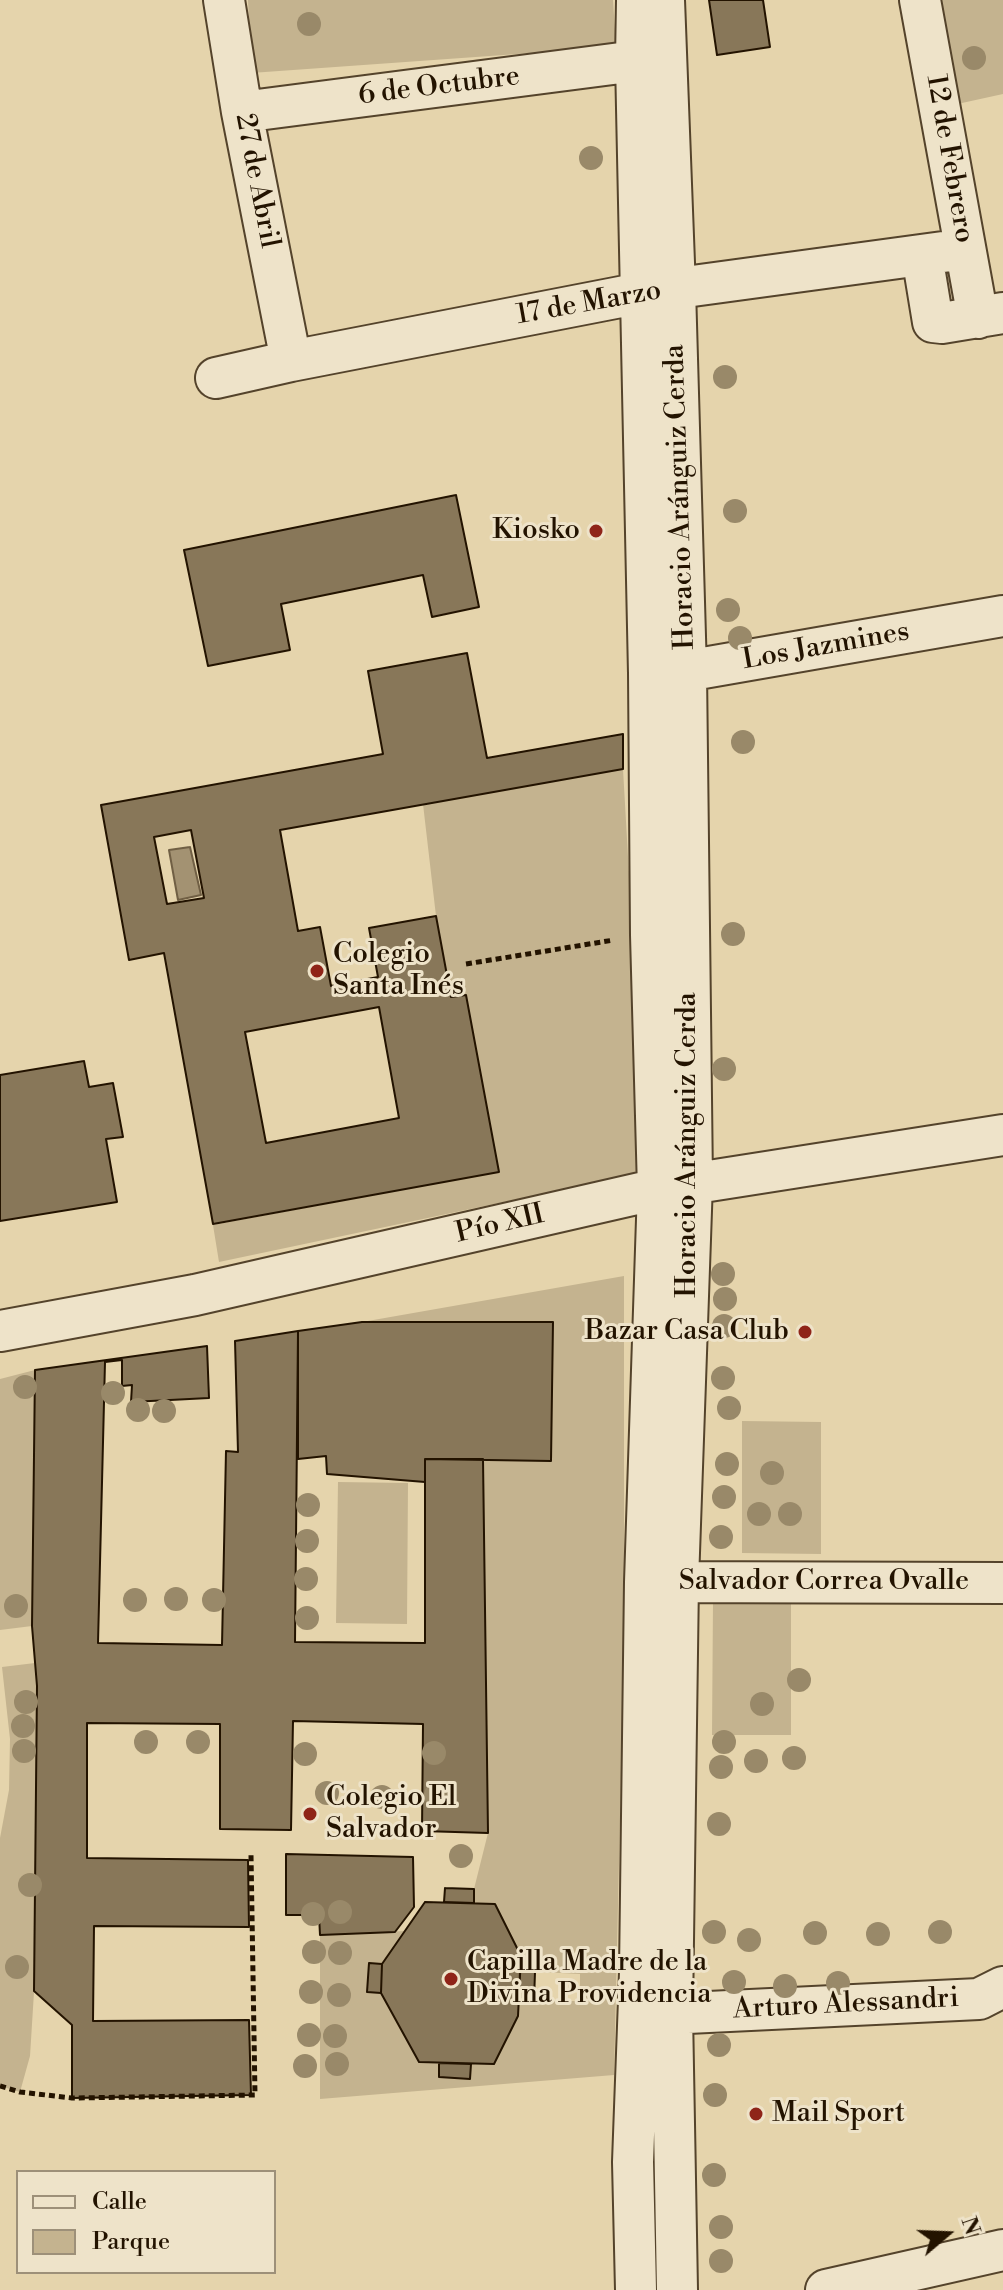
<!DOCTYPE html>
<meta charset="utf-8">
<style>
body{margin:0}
#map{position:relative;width:1003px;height:2290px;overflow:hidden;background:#e5d4ac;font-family:"Libre Bodoni",serif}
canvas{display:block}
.legend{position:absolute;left:16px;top:2170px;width:260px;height:104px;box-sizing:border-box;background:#eee3c9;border:2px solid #9d9079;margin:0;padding:10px 14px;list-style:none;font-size:24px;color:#231300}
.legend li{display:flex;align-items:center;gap:16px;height:40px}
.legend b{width:40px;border:2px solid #9d9079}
.north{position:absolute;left:907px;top:2194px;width:80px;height:80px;-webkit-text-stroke:6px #eee3c9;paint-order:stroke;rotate:71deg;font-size:22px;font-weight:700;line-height:32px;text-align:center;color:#231300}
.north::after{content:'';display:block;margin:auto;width:28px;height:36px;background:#231300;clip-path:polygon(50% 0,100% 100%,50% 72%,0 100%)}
</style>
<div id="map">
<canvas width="1003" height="2290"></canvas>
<ul class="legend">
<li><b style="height:10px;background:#eee3c9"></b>Calle</li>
<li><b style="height:22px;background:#c4b38f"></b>Parque</li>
</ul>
<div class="north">N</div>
</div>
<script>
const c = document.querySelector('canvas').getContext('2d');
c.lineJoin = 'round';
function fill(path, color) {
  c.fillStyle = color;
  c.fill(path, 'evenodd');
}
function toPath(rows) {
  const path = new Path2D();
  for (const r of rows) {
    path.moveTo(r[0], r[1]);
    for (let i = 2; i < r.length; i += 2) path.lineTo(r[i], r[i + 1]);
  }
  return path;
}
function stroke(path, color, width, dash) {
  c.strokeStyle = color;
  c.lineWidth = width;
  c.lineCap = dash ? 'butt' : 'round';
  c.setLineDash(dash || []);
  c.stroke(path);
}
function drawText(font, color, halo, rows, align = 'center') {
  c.font = font + ' "Libre Bodoni",serif';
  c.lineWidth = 6;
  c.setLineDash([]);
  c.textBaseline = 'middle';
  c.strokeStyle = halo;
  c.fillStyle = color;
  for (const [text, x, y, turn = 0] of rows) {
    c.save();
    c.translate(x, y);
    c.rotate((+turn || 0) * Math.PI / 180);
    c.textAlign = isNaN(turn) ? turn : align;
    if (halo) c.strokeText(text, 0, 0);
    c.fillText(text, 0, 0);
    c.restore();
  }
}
fill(toPath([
 [248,0,613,0,616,47,251,73],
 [917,0,1003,0,1003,94,930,110],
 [623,769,646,1172,219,1262,213,1225,498,1172,466,995,451,997,436,916,423,804],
 [624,1276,624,1650,614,2075,320,2099,320,1935,405,1931,382,1964,369,1964,367,1991,381,1993,419,2061,439,2063,440,2077,470,2079,471,2064,494,2064,518,2016,519,2001,580,2001,580,1974,520,1971,521,1956,495,1904,474,1903,474,1889,488,1833,483,1459,551,1461,553,1322,362,1322],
 [35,1370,32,1626,0,1630,0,1379],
 [742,1421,821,1422,821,1554,742,1553],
 [338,1482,408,1483,407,1624,336,1623],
 [713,1602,791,1603,791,1735,712,1735],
 [35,1663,37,1686,34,1992,30,2056,20,2092,0,2086,0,1838,9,1790,10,1739,2,1667]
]), '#c4b38f');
const water = toPath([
 [190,847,201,895,178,900,169,850,190,847]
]);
fill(water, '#a39272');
stroke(water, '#705f44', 2);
const building = toPath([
 [709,0,763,0,770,47,717,55,709,0],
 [456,495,479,607,432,617,423,575,281,604,290,650,208,666,184,550,456,495],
 [467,653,487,758,623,734,623,769,280,830,298,931,320,927,331,986,378,977,369,928,436,916,451,997,466,995,499,1172,213,1224,164,953,129,960,101,805,383,754,368,671,467,653],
 [191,830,204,898,167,904,154,837,191,830],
 [379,1007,399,1118,266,1143,245,1032,379,1007],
 [84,1061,89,1087,113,1083,123,1137,106,1139,117,1202,0,1221,0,1075,84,1061],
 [362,1322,553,1322,551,1461,425,1459,425,1482,327,1474,326,1456,298,1459,298,1331,362,1322],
 [298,1331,295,1642,425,1643,425,1459,483,1459,488,1833,422,1831,423,1724,293,1721,291,1830,220,1829,220,1724,87,1723,87,1858,248,1860,249,1927,94,1926,93,2021,249,2020,251,2095,72,2098,72,2025,34,1991,37,1686,32,1626,35,1370,207,1346,209,1398,131,1402,132,1385,122,1386,122,1360,105,1362,98,1643,222,1645,226,1451,238,1452,235,1341,298,1331],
 [286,1854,413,1857,414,1907,395,1932,320,1935,319,1915,286,1915,286,1854],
 [445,1888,474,1889,474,1903,444,1902,445,1888],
 [425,1902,495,1904,521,1956,518,2016,494,2064,419,2062,381,1993,382,1964,425,1902],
 [369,1963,382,1964,381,1993,367,1992,369,1963],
 [520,1971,535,1972,534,2001,519,2001,520,1971],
 [439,2063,471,2064,470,2079,439,2077,439,2063]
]);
fill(building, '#887759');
stroke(building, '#231300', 2);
const minor = toPath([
 [224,0,242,112,291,361],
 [664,0,675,289,686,671,692,1182,678,1581,672,2013,677,2290],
 [920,0,978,318],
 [242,112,636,61],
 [922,255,933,322,942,323,1003,313],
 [216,378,291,361,641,293,965,249],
 [660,673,686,671,1003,616],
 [0,1331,195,1295,658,1189,1003,1135],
 [653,1582,1003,1583],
 [646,2015,979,1999,1003,1987],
 [636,2290,633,2162,640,1972,645,1582,658,1189,651,935,649,673,636,61,637,0],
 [826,2290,1003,2250]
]);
stroke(minor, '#54432b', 44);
stroke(toPath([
 [466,964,614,940],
 [0,2086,20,2092,72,2098,255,2095,251,1855]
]), '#231300', 5, [6, 4]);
stroke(minor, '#eee3c9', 40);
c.fillStyle = '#998969';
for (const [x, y] of [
 [309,24],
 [974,58],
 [591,158],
 [725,377],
 [735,511],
 [728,610],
 [740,638],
 [743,742],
 [733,934],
 [724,1069],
 [723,1274],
 [725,1299],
 [724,1326],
 [723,1378],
 [25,1387],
 [113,1393],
 [729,1408],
 [138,1410],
 [164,1411],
 [727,1464],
 [772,1473],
 [724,1497],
 [308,1505],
 [759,1514],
 [790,1514],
 [721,1537],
 [307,1541],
 [306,1579],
 [176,1599],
 [135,1600],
 [214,1600],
 [16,1606],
 [307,1618],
 [799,1680],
 [26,1702],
 [762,1704],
 [23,1726],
 [146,1742],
 [198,1742],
 [724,1742],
 [24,1751],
 [434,1753],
 [305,1754],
 [794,1758],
 [756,1761],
 [721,1767],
 [327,1793],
 [436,1795],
 [382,1797],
 [719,1824],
 [461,1856],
 [30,1885],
 [340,1912],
 [313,1914],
 [714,1932],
 [940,1932],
 [815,1933],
 [878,1934],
 [749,1940],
 [314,1952],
 [340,1953],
 [17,1967],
 [734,1982],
 [838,1983],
 [785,1986],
 [311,1992],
 [339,1995],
 [309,2035],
 [335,2036],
 [719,2045],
 [337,2064],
 [305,2066],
 [715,2095],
 [714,2175],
 [721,2227],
 [721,2261]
]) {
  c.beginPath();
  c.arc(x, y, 12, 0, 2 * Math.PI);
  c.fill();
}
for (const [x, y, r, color] of [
 [596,531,8,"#8f2418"],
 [317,971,8,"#8f2418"],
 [805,1332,8,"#8f2418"],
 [310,1814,8,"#8f2418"],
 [451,1979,8,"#8f2418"],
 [756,2114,8,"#8f2418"]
]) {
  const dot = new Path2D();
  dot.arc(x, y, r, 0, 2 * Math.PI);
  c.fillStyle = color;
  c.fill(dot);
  stroke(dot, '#eee3c9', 3);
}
drawText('28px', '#231300', '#eee3c9', [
 ["6 de Octubre",439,87,-7],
 ["12 de Febrero",949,159,80],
 ["27 de Abril",256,181,79],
 ["17 de Marzo",589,304,-10],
 ["Horacio Aránguiz Cerda",681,497,-92],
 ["Los Jazmines",826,647,-10],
 ["Horacio Aránguiz Cerda",688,1145,-90],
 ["Pío XII",500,1225,-13],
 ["Salvador Correa Ovalle",824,1582],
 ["Arturo Alessandri",846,2005,-3]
]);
drawText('28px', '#231300', '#eee3c9', [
 ["Kiosko",580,531,"right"],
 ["Colegio",333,955],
 ["Santa Inés",333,987],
 ["Bazar Casa Club",789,1332,"right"],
 ["Colegio El",326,1798],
 ["Salvador",326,1830],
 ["Capilla Madre de la",467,1963],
 ["Divina Providencia",467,1995],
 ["Mail Sport",772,2114]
], 'left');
</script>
